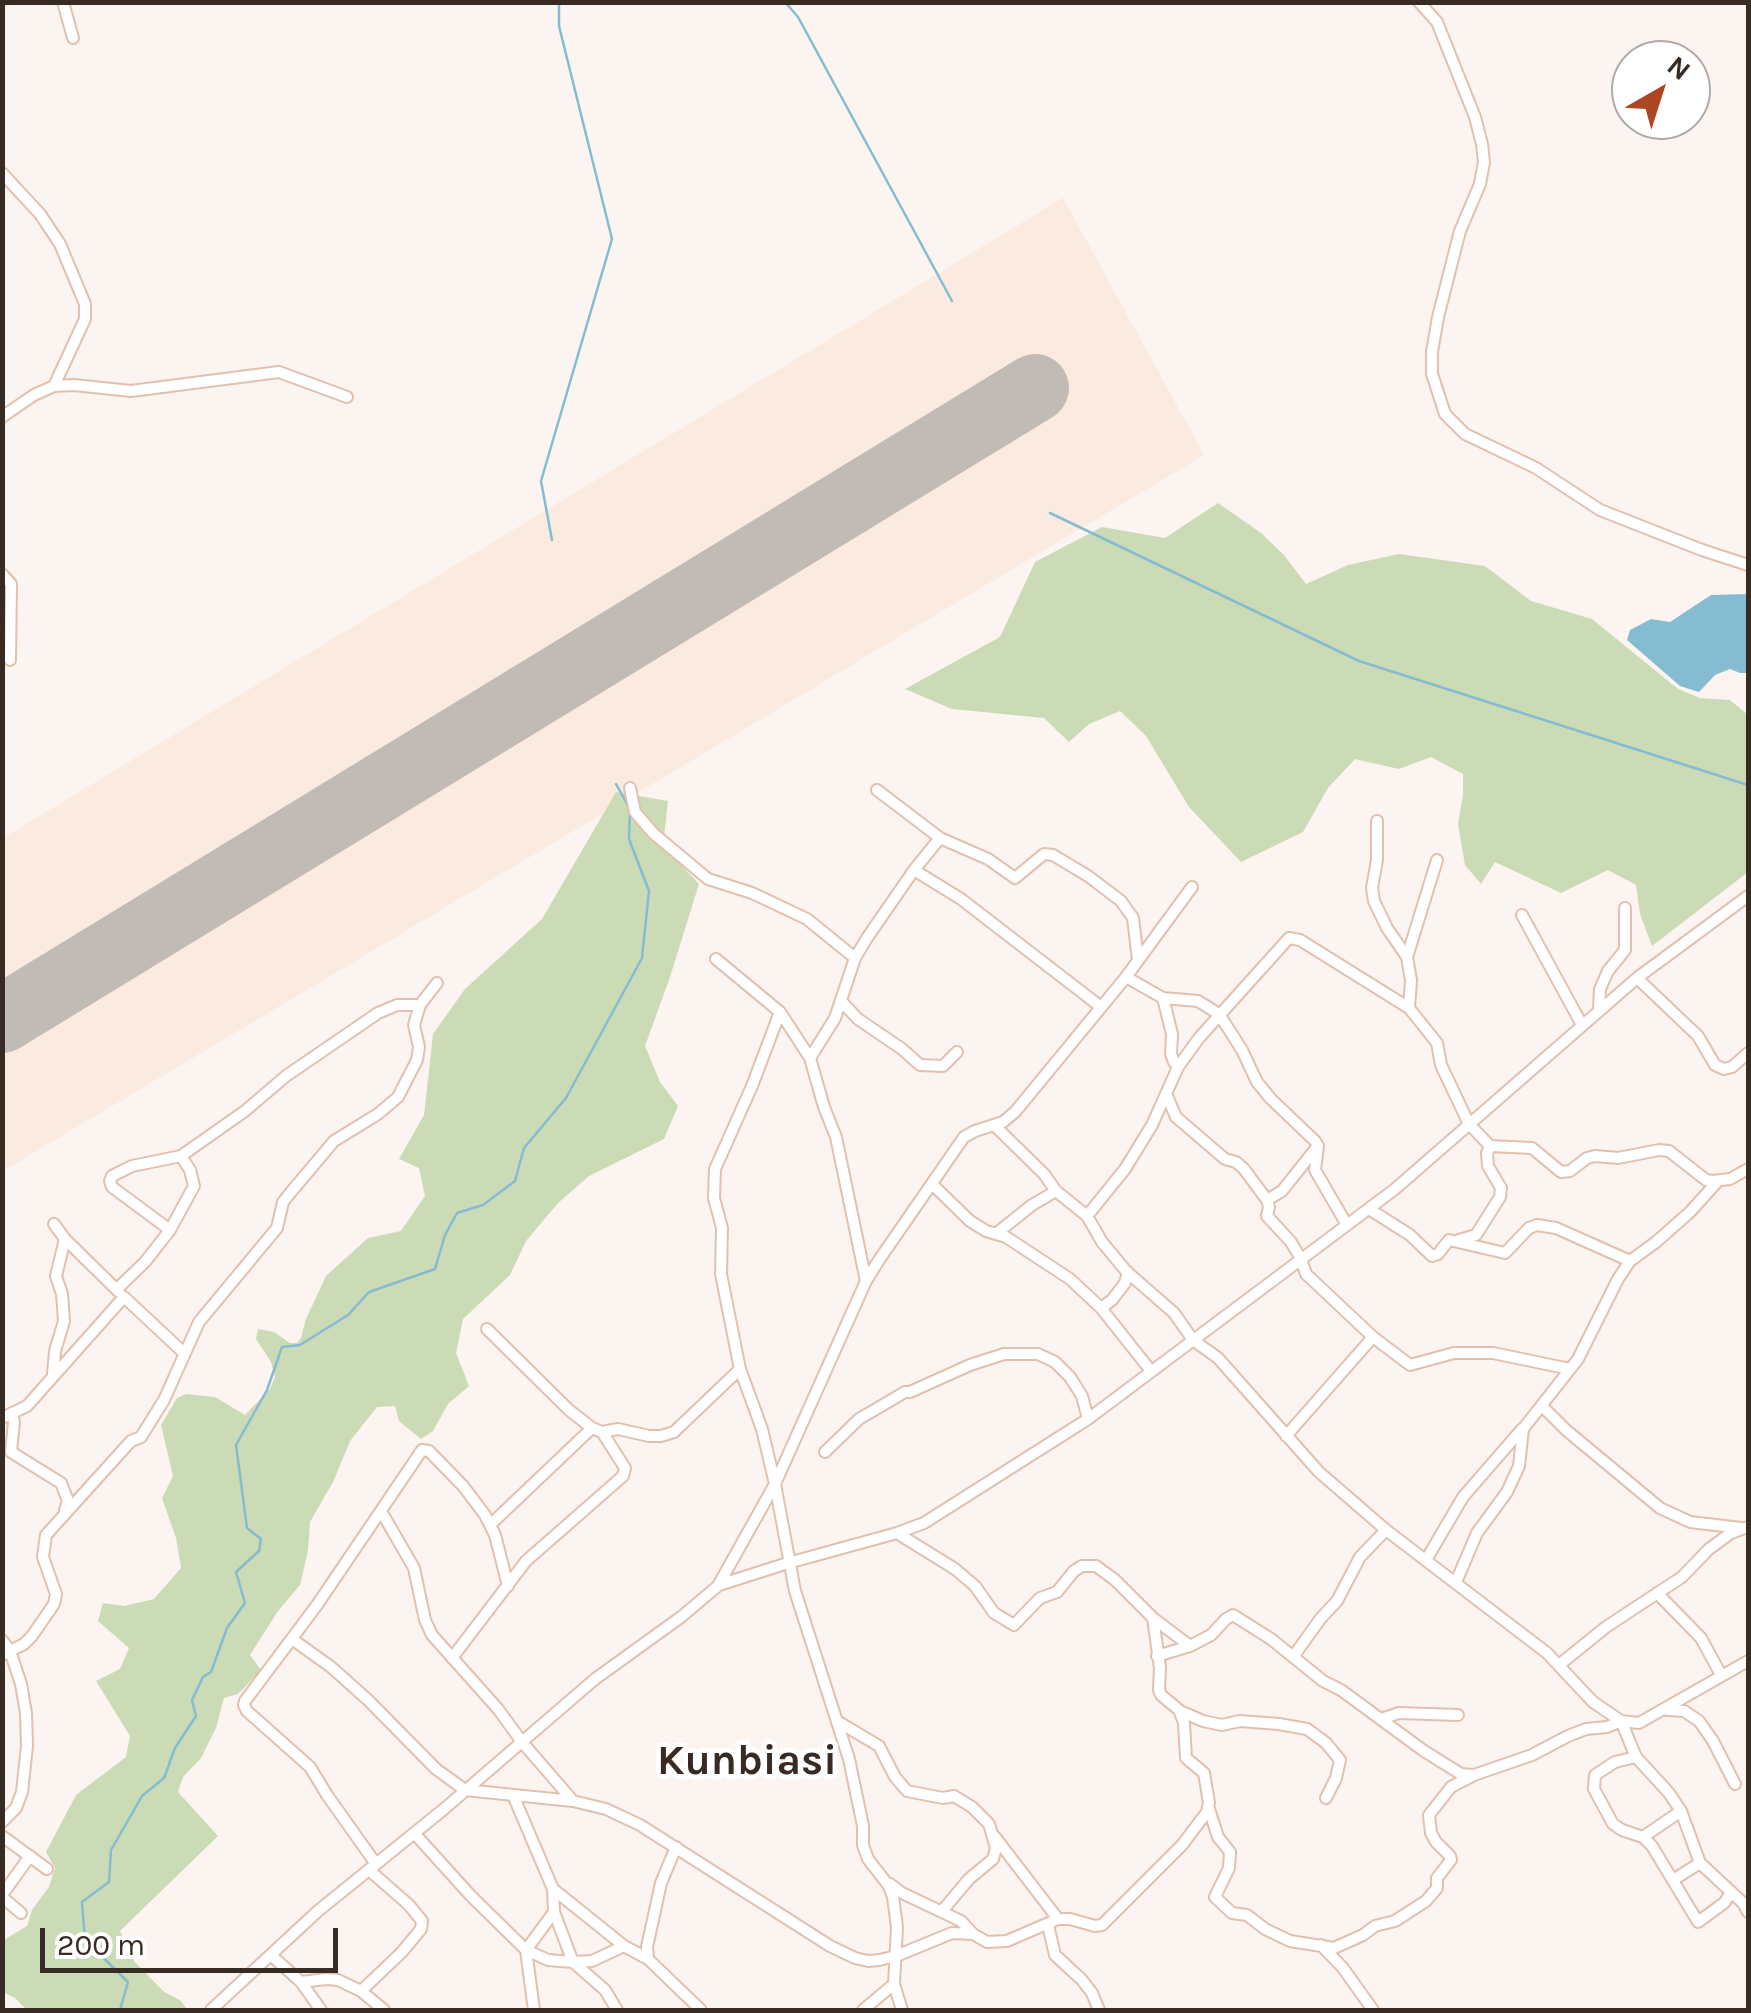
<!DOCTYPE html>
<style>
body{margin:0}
#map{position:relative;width:1751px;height:2013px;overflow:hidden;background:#fbf4f0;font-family:Karla,sans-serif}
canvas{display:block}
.frame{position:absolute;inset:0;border:5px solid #372b23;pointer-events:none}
.north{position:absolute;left:1611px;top:40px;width:100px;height:100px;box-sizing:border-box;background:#fff;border:2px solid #afaaa7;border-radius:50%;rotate:39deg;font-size:28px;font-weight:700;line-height:40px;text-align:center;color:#372b23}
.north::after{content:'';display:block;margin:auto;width:35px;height:45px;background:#ad4622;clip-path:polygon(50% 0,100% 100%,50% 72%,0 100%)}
.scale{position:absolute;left:40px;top:1928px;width:298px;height:45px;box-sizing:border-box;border:5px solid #372b23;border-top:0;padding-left:12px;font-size:30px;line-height:35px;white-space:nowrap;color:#372b23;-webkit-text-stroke:8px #fff;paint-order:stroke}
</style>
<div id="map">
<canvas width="1751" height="2013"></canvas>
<div class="frame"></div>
<div class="north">N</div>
<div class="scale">200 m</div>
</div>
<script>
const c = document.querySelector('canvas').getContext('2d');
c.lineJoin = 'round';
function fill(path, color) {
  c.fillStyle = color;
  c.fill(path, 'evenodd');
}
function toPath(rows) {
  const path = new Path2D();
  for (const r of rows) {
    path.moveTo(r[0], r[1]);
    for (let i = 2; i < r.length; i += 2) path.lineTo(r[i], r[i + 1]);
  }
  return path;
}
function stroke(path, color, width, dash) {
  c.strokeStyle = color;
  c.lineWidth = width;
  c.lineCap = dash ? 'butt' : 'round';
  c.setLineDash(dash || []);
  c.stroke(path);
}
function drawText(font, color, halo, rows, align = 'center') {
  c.font = font + ' Karla,sans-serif';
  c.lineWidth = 10;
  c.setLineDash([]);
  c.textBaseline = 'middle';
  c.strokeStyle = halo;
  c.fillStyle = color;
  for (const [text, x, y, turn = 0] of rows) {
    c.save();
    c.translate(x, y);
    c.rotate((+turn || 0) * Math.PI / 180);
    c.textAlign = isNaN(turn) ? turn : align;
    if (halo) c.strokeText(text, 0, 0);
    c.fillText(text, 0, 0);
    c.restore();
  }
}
fill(toPath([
 [1063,198,1204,455,3,1171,3,838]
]), '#faeae0');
fill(toPath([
 [1218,503,1261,533,1284,555,1306,584,1348,565,1399,554,1485,566,1531,601,1592,619,1678,689,1700,698,1730,700,1748,715,1748,872,1652,946,1640,914,1636,885,1608,870,1561,893,1495,862,1481,884,1465,865,1458,824,1463,795,1463,774,1431,757,1399,769,1355,759,1328,788,1303,832,1241,862,1189,807,1146,736,1120,711,1089,724,1069,742,1044,718,952,709,905,689,1000,637,1035,562,1102,527,1165,538],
 [616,792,668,801,663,846,699,884,669,980,645,1046,660,1082,678,1106,664,1139,589,1176,558,1203,526,1241,510,1275,463,1319,456,1353,469,1386,448,1404,433,1431,421,1439,399,1421,395,1406,377,1407,350,1441,333,1482,310,1522,308,1551,300,1585,278,1611,250,1655,261,1670,238,1694,224,1698,216,1728,201,1758,183,1777,178,1792,218,1836,120,1931,134,1961,164,1992,180,2000,188,2010,27,2010,15,1998,3,1992,2,1941,27,1926,32,1910,49,1887,55,1868,46,1852,76,1795,126,1757,130,1736,96,1681,120,1669,129,1648,98,1621,103,1603,124,1606,154,1599,181,1568,176,1538,162,1498,173,1476,161,1425,177,1398,186,1394,215,1397,245,1415,270,1389,275,1377,271,1362,256,1339,258,1329,274,1332,290,1343,297,1343,301,1338,306,1319,326,1276,368,1238,401,1231,425,1196,419,1168,399,1159,424,1115,433,1034,465,989,542,919]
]), '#cbdbb6');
fill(toPath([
 [1748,594,1748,673,1740,673,1730,669,1715,675,1699,692,1680,686,1627,640,1630,630,1651,619,1670,622,1711,595]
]), '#86bcd1');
stroke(toPath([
 [785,2,798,17,952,301],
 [1050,513,1359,661,1748,785],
 [552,540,541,481,612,239,559,26,559,2],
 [120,2010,128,1982,85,1940,82,1902,109,1882,111,1850,142,1796,164,1778,175,1748,196,1716,192,1700,203,1677,211,1672,227,1628,245,1603,236,1572,259,1551,261,1539,247,1528,236,1445,267,1390,282,1347,300,1345,348,1315,369,1292,435,1269,445,1235,457,1213,483,1205,515,1181,524,1148,566,1098,642,958,649,891,629,839,630,809,616,784]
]), '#86bcd1', 2.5);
stroke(toPath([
 [2,1019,1035,388]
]), '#c2bab5', 68);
const minor = toPath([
 [63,2,73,38],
 [1419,2,1437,22,1475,117,1482,144,1484,162,1480,184,1460,231,1438,317,1432,352,1432,374,1445,414,1465,434,1536,468,1600,510,1702,550,1748,565],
 [2,173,40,214,60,244,85,304,85,319,54,386],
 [2,417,34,395,54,386,74,385,131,391,279,372,347,397],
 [2,574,11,584,10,660],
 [630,788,635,812,653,833,708,879,752,893,807,919,855,958],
 [877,790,940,838,988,859,1015,878,1044,854,1053,855,1088,876,1121,901,1133,918,1138,960],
 [1377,821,1377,860,1372,888,1374,901,1387,928,1407,957,1411,980,1409,1008],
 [914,870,961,899,1101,1007],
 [1522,915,1582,1025],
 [1407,957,1437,860],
 [716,959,780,1012,810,1058,824,1107,836,1137,866,1281],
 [1126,977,1163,998,1198,1001,1219,1014,1242,1050,1257,1082,1271,1099,1315,1141,1318,1146,1315,1170,1347,1225],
 [1637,978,1698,1036,1715,1065,1724,1069,1732,1067,1748,1053],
 [1163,998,1172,1034,1171,1054,1174,1062,1178,1067],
 [842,1002,858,1019,902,1049,920,1065,943,1066,957,1052],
 [1599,1010,1600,989,1608,971,1625,950,1625,908],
 [780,1012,752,1086,715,1169,714,1198,722,1228,721,1274,740,1369,762,1429,775,1484,795,1591,849,1759,863,1826,863,1845,868,1859,889,1886,893,1897,897,1927,894,1984,902,2010],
 [810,1058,835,1018,855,958,867,938,914,870,940,838],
 [1167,1096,1176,1117,1225,1159,1236,1162,1244,1169,1267,1200,1269,1207,1267,1216,1291,1242,1301,1259,1306,1274,1373,1337,1410,1365,1454,1353,1493,1353,1570,1369],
 [994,1125,1044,1174,1056,1191,1087,1216,1102,1242,1126,1271,1174,1313,1193,1340,1218,1358,1319,1472,1386,1530,1547,1653,1593,1702,1621,1721,1636,1757,1669,1793,1681,1811,1700,1863,1743,1903,1748,1912],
 [932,1184,970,1221,986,1231,1006,1237,1070,1279,1101,1308,1151,1371],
 [1267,1200,1282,1191,1317,1147],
 [1369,1209,1410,1235,1432,1256,1438,1254,1449,1240,1505,1253,1529,1228,1537,1225,1556,1228,1630,1261],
 [1087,1216,1125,1169,1152,1125,1178,1067,1199,1038,1289,938,1300,940,1409,1008,1437,1043,1441,1065,1469,1124,1490,1146,1532,1148,1561,1172,1570,1171,1587,1158,1595,1156,1618,1158,1659,1150,1669,1151,1706,1180,1712,1181,1730,1179,1748,1169],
 [54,1224,65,1239,119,1292],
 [170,1230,112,1187,110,1181,112,1176,132,1166,181,1156,245,1111,286,1076,378,1013,397,1005,420,1005],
 [997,1233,1032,1205,1056,1191],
 [1459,1240,1476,1235,1500,1197,1501,1188,1488,1166,1487,1153,1490,1146],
 [117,1289,145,1262,170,1230,194,1186,190,1170,181,1156],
 [1101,1308,1112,1300,1125,1283,1128,1272],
 [487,1329,569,1410,592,1428,602,1432,618,1429,649,1436,661,1436,674,1432,740,1369],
 [53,1374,55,1351,64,1321,62,1294,56,1276,65,1239],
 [1542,1406,1566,1430,1660,1508,1690,1522,1741,1528],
 [12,1413,14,1422,11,1452,61,1483,68,1501,65,1510],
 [2,1418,27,1406,124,1297,184,1353],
 [1286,1436,1373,1337],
 [825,1452,859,1419,905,1392,910,1392,970,1365,1004,1354,1038,1354,1055,1362,1070,1377,1082,1396,1088,1419],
 [381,1511,414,1568,425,1620,432,1635,498,1709,522,1742,573,1801],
 [490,1525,592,1428],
 [1426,1560,1463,1497,1522,1429],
 [1456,1582,1477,1533,1507,1492,1519,1466,1523,1429,1578,1359,1618,1279,1630,1261,1656,1242,1690,1212,1718,1181],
 [719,1584,775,1484,866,1281,879,1260,964,1137,975,1131,1003,1122,1015,1112,1126,977,1192,887],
 [1657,1593,1701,1638,1721,1675],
 [1153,1618,1190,1646],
 [292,1639,331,1667,368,1700,436,1769,465,1790,573,1801,606,1809,640,1825,830,1946,855,1958,868,1961,879,1960,896,1956,952,1933,973,1934],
 [2,1640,10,1651,21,1684,26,1713,27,1746,22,1792,16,1808,2,1822],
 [2,1655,24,1644,32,1636,54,1604,56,1594,43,1557,46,1535,131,1441,141,1437,164,1400,199,1322,277,1228,283,1202,291,1192,334,1141,378,1114,398,1097,417,1060,419,1047,414,1025,420,1005,437,983],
 [1157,1656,1190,1646,1211,1635,1226,1619,1233,1615,1271,1639,1323,1681,1341,1690,1424,1751,1461,1774,1474,1775,1532,1755,1568,1736,1586,1729,1607,1727,1621,1721,1639,1723,1748,1661],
 [1293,1657,1321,1618,1337,1601,1360,1557,1386,1530],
 [452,1658,526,1561,623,1476,625,1468,602,1432],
 [1559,1665,1606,1627,1682,1577,1709,1549,1731,1533,1748,1527],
 [1667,1710,1684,1711,1699,1721,1713,1741,1735,1784],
 [1180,1711,1203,1721,1222,1725,1240,1721,1279,1724,1307,1729,1326,1743,1340,1760,1336,1778,1326,1798],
 [1381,1719,1399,1713,1458,1715],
 [837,1721,879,1746,895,1777,907,1791,943,1798,954,1796,972,1807,989,1824,996,1848,993,1859,969,1879,942,1911],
 [1636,1757,1615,1762,1595,1775,1594,1789,1613,1824,1622,1830,1643,1837,1652,1846,1698,1922,1724,1903,1731,1893],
 [513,1795,553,1889,624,1946,648,1959,701,2010],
 [1209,1809,1218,1837,1230,1852,1229,1868,1215,1897,1232,1913,1247,1915,1265,1929,1290,1941,1334,1948,1363,1935,1375,1926,1395,1921,1426,1901,1437,1888,1437,1878,1451,1860,1450,1856,1436,1842,1431,1833,1429,1815,1451,1787,1474,1775],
 [414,1833,471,1896,526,1950,548,1960,573,1962,592,1961,624,1946],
 [2,1836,47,1869],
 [995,1837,1058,1919],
 [1643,1837,1681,1811],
 [376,1864,327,1795,310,1767,247,1711,244,1705,245,1701,317,1605,422,1450,429,1451,463,1486,485,1515,495,1535,508,1586],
 [1673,1880,1700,1863],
 [890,1884,902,1893,961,1921,973,1934,987,1942,1007,1941,1058,1919,1070,1919,1095,1926,1102,1925,1182,1845,1207,1812,1209,1803,1204,1773,1186,1758,1184,1723,1179,1710,1161,1695,1159,1690,1160,1668,1153,1618,1115,1580,1096,1566,1082,1566,1074,1571,1057,1592,1040,1598,1014,1625,994,1613,975,1586,955,1569,897,1533],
 [2,1895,30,1856],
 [2,1897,21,1913],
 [554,1912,573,1962,605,1990,617,2010],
 [1048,1925,1055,1955,1082,1980,1092,1993,1099,2010],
 [1321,1945,1343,1968,1373,2010],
 [272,1956,301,1982,321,2010],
 [648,1959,647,1947,661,1883,676,1847],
 [301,1982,326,1979,338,1980,361,1991,384,2010],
 [361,1991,402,1952,421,1929,422,1921,409,1905,369,1870],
 [211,2010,318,1911,444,1809,595,1679,681,1617,719,1585,788,1563,897,1533,924,1523,1088,1419,1395,1189,1637,978,1748,896],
 [534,2010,526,1950,554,1912,553,1889],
 [863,2010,894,1984]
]);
stroke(minor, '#e1c1ae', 14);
stroke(minor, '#fff', 10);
drawText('bold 42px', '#372b23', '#fff', [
 ["Kunbiasi",747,1762]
]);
</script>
